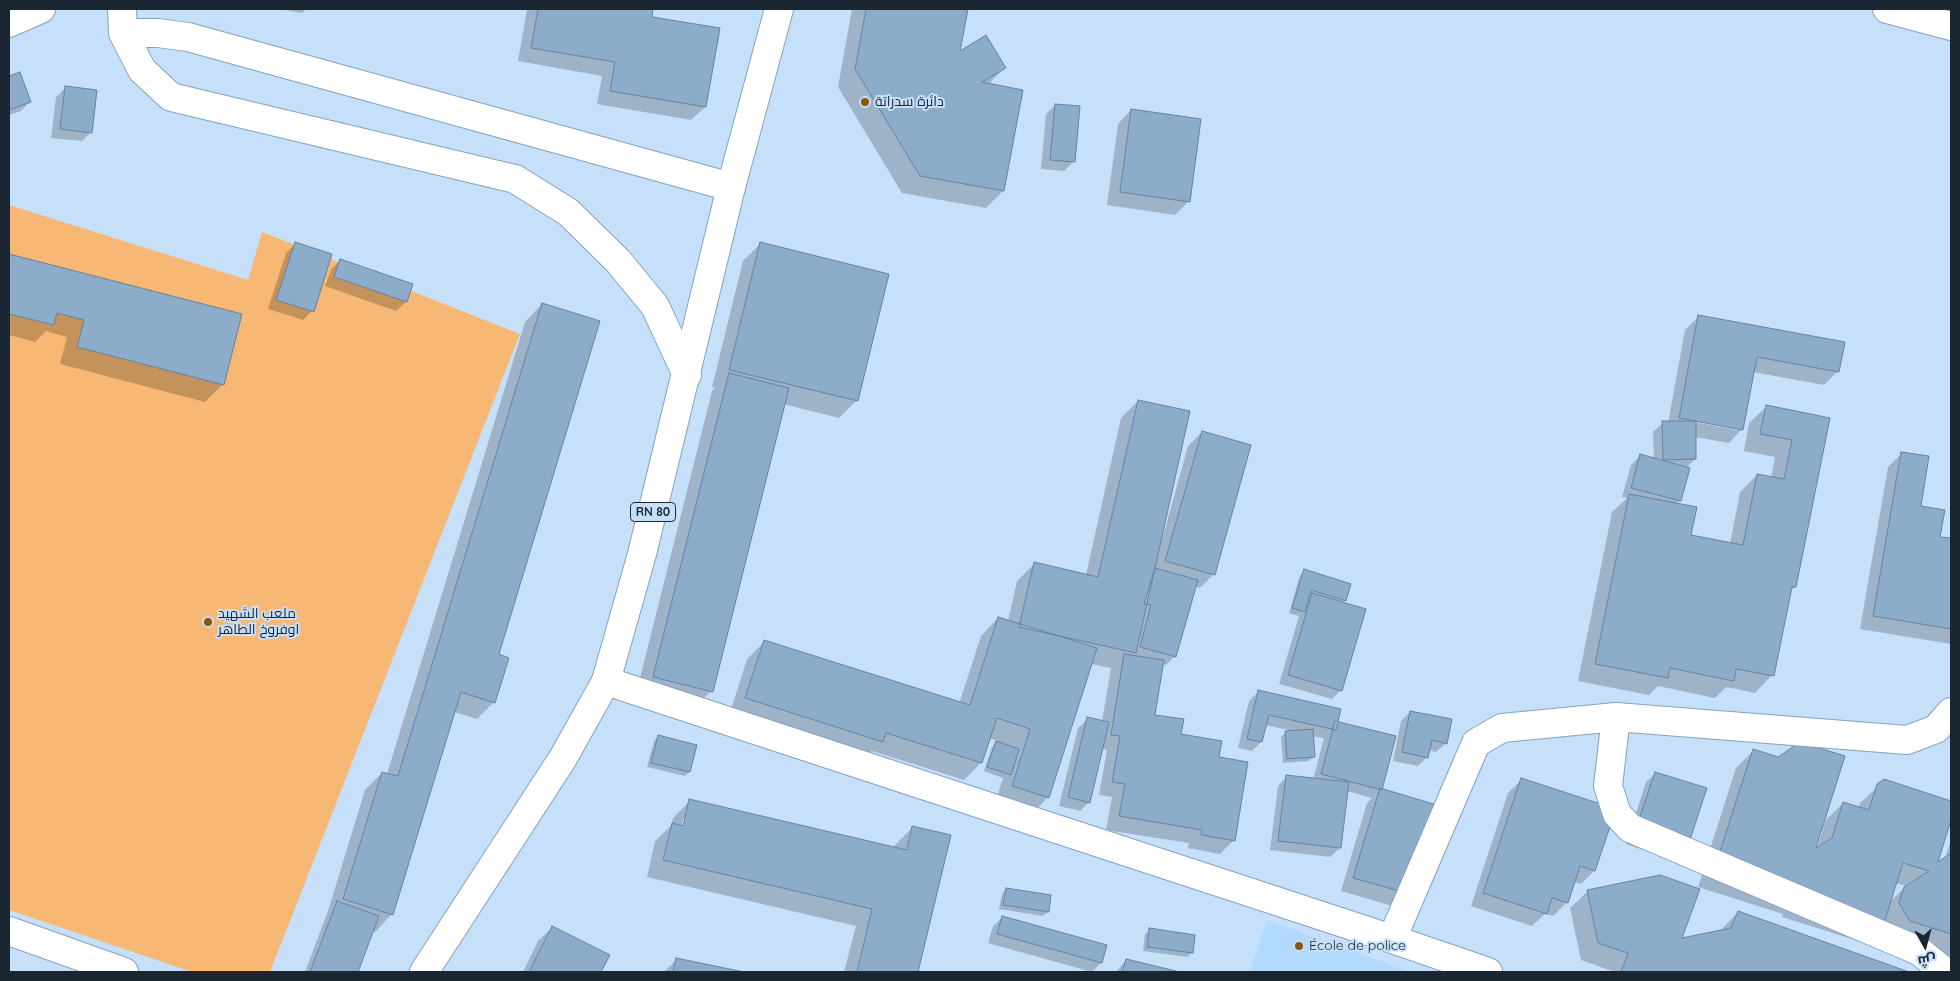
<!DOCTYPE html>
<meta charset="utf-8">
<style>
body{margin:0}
#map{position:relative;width:1960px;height:981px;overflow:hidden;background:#c6e0f9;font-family:Quicksand,Cairo,sans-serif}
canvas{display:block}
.frame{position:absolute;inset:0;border:10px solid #1a2632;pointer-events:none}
.north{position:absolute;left:1900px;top:921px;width:50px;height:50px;-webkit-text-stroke:4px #c6e0f9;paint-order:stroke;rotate:173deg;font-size:14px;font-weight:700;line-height:20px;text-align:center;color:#1a2632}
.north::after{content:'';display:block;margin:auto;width:18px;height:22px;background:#1a2632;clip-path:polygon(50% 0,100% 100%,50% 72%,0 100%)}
</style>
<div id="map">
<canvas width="1960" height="981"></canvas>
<div class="frame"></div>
<div class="north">ش</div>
</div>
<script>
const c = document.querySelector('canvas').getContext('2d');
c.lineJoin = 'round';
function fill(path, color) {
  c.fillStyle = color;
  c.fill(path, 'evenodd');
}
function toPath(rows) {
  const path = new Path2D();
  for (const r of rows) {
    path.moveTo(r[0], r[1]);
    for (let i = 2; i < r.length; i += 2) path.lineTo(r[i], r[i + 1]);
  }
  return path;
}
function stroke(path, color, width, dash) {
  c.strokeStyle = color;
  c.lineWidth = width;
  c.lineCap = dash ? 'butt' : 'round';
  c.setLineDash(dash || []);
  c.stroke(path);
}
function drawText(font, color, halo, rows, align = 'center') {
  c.font = font + ' Quicksand,Cairo,sans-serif';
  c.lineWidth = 4;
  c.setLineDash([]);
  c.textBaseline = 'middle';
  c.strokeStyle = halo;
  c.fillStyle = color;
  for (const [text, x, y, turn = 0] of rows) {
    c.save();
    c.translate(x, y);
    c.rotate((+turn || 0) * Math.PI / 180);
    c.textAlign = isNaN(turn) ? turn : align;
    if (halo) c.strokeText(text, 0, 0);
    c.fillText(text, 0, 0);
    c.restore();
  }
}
fill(toPath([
 [1267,920,1410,972,1250,972]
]), '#b2d9fe');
fill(toPath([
 [9,205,248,280,262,232,520,334,270,972,192,972,9,910]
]), '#f6b874');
fill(toPath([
 [280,9,306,9,302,13],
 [527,9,652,9,650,18,705,107,691,120,597,104,602,76,518,61],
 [852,9,967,9,958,53,1004,68,988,85,1003,191,986,208,902,193,838,87],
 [1914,9,1951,9,1951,32],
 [19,73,30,101,21,111,9,115,9,77],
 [65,88,91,132,82,141,51,138,56,97],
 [1055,105,1074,161,1064,171,1041,169,1046,114],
 [1131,110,1189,201,1175,215,1107,205,1118,124],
 [761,243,857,400,839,418,783,404,711,691,694,708,636,694,712,391,715,388,712,387,743,261],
 [295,244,312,311,303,320,268,309,286,253],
 [9,256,241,315,223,384,205,402,60,364,67,337,46,331,35,342,9,335],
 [340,260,411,284,406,302,396,311,325,286,331,270],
 [542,304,497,655,494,702,477,719,454,712,392,914,375,932,372,931,357,972,305,972,328,911,365,790,382,773,387,774,525,322],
 [1698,317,1838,371,1824,385,1753,372,1742,429,1729,443,1695,437,1695,459,1686,468,1680,501,1676,504,1690,536,1730,544,1740,492,1757,475,1771,478,1775,457,1744,451,1749,423,1767,406,1829,419,1795,587,1789,592,1772,675,1755,693,1726,687,1715,698,1658,686,1649,695,1578,681,1612,512,1627,498,1622,497,1631,465,1640,456,1654,459,1653,432,1663,423,1668,423,1685,330],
 [1694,420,1738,428,1738,430,1694,422],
 [1138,401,1161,535,1163,536,1188,446,1202,432,1214,574,1200,588,1195,586,1175,656,1166,665,1162,664,1153,716,1179,735,1218,758,1234,840,1220,854,1188,848,1189,843,1106,830,1112,797,1099,795,1107,750,1102,749,1089,802,1080,811,1059,806,1078,728,1088,719,1102,722,1111,668,1091,664,1048,797,1031,815,995,804,1003,778,984,771,992,747,998,741,989,738,981,763,964,780,872,751,864,758,729,716,747,659,764,642,959,704,981,636,998,618,1008,621,1017,581,1034,564,1086,575,1121,418],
 [1902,453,1920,507,1938,538,1951,540,1951,644,1860,629,1888,467],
 [1305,571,1345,600,1342,603,1341,690,1332,699,1279,684,1299,616,1289,613,1300,575],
 [1258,692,1337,723,1381,790,1439,807,1399,908,1341,891,1367,803,1372,798,1347,791,1340,848,1330,857,1270,850,1278,786,1287,776,1313,780,1324,738,1312,736,1313,757,1309,761,1283,763,1281,737,1286,732,1293,731,1265,725,1261,742,1252,751,1238,748,1249,701],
 [1410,712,1446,743,1436,752,1428,750,1427,757,1418,766,1393,761,1401,721],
 [658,737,689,772,685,776,647,767,654,741],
 [1753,751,1813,851,1817,849,1826,820,1843,803,1859,808,1860,803,1884,781,1951,802,1951,816,1936,865,1945,858,1951,840,1951,956,1893,938,1865,943,1782,917,1783,914,1698,887,1736,768],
 [1896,883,1906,886,1889,903],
 [1656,773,1675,861,1626,844,1646,782],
 [1521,780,1594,871,1581,884,1573,882,1566,903,1553,916,1545,914,1532,926,1471,906,1508,793],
 [690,801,894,849,895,845,913,827,949,836,917,972,844,972,856,926,647,877,655,841,671,826,673,818],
 [683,819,686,819,683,832,681,831],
 [1006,889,1048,912,1043,916,999,909,1002,894],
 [1588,891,1680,939,1720,931,1738,912,1905,972,1611,972,1612,971,1581,960,1570,908],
 [1003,917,1101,963,1092,972,988,943,993,926],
 [552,928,608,955,600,972,523,972,538,941],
 [1150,930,1192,953,1187,957,1143,951,1145,934],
 [677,959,738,972,664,972],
 [1126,960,1175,972,1116,972]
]), '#0003');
const building = toPath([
 [538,9,653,9,652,17,720,28,706,107,610,91,615,62,531,48,538,9],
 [866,9,968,9,960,51,986,35,1006,68,982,82,1023,90,1004,191,920,176,855,69,866,9],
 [20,72,31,102,9,110,9,76,20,72],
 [65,86,97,90,92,133,60,129,65,86],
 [1055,104,1080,106,1075,162,1050,160,1055,104],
 [1131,109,1201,119,1190,202,1120,192,1131,109],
 [295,242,332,254,314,312,276,300,295,242],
 [760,242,889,274,858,401,729,370,760,242],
 [9,254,242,314,224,385,77,347,84,320,57,313,54,325,9,314,9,254],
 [340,259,413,284,407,302,334,277,340,259],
 [542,303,600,321,499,654,509,658,495,703,461,692,393,915,343,899,382,772,398,776,542,303],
 [1698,315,1845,342,1839,372,1757,357,1743,430,1679,418,1698,315],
 [729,373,789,388,713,692,653,677,729,373],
 [1138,400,1190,411,1136,653,1019,627,1034,562,1098,577,1138,400],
 [1766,405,1830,418,1796,587,1792,587,1774,676,1736,669,1734,681,1670,668,1668,678,1595,664,1629,494,1697,507,1691,535,1743,545,1757,474,1784,479,1792,440,1760,434,1766,405],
 [1662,421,1696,421,1696,459,1663,460,1662,421],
 [1202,431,1251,445,1215,575,1165,561,1202,431],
 [1901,452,1929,456,1921,506,1945,510,1940,537,1951,538,1951,629,1873,616,1901,452],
 [1640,454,1690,468,1681,501,1631,488,1640,454],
 [1155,568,1198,580,1176,657,1140,647,1151,605,1144,604,1155,568],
 [1304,569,1351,584,1346,601,1311,590,1305,612,1292,608,1304,569],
 [1312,593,1366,609,1342,691,1288,675,1312,593],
 [998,617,1097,648,1049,798,1012,786,1030,729,997,718,982,763,886,733,883,742,745,698,764,640,970,705,998,617],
 [1124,654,1164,660,1155,715,1184,719,1181,734,1222,741,1219,757,1248,762,1235,841,1201,835,1202,830,1119,816,1125,784,1112,782,1120,736,1111,735,1124,654],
 [1258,690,1341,709,1336,730,1269,715,1262,742,1247,739,1258,690],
 [1410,711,1452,719,1447,744,1432,740,1428,758,1402,752,1410,711],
 [1087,717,1109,722,1090,803,1068,797,1087,717],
 [1335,721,1396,736,1382,790,1321,774,1335,721],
 [1313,729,1315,757,1287,759,1285,731,1313,729],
 [658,735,697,745,690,772,651,763,658,735],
 [996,741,1019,749,1011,775,987,767,996,741],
 [1800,742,1845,756,1816,848,1832,838,1843,802,1869,810,1877,784,1884,779,1951,801,1951,820,1938,862,1951,853,1951,934,1910,921,1899,903,1904,887,1929,871,1903,863,1883,926,1714,870,1753,749,1778,757,1800,742],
 [1655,772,1707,788,1686,852,1634,835,1655,772],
 [1286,775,1349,782,1341,848,1278,841,1286,775],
 [1521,778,1616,809,1595,871,1580,866,1568,903,1552,898,1547,914,1483,893,1521,778],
 [1380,788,1440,806,1414,895,1353,878,1380,788],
 [689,799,907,850,912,826,951,835,918,972,857,972,872,909,663,860,672,823,683,826,689,799],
 [1660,875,1700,889,1682,938,1731,928,1738,911,1909,972,1621,972,1628,953,1598,943,1587,890,1660,875],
 [1006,888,1051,895,1049,912,1003,905,1006,888],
 [337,901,379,916,358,972,310,972,337,901],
 [1002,916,1107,945,1102,963,997,934,1002,916],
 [552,926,610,955,601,972,529,972,552,926],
 [1149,928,1195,935,1193,953,1147,947,1149,928],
 [676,958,744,972,673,972,676,958],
 [1126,959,1180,972,1122,972,1126,959]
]);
fill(building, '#8cacca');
stroke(building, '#65829f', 1);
const minor = toPath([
 [122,9,123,33,142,70,171,97,515,179,568,212,618,261,655,306,687,375],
 [9,23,41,9],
 [123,33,158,33,188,37,731,187],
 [606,681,1392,939,1488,972],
 [1616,717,1608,786,1617,814,1630,828,1919,951,1945,972],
 [9,931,124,972],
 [1392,939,1476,743,1502,728,1616,717,1907,740,1936,729,1951,712]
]);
const primary = toPath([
 [1887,9,1951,26],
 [424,972,563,758,606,681,642,554,731,187,779,9]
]);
stroke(minor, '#84a2c0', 30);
stroke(primary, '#84a2c0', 30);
stroke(minor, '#fff', 28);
stroke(primary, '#fff', 28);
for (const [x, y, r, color] of [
 [865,102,5,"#8c5607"],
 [208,622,5,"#8c5607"],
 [1299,946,5,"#8c5607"]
]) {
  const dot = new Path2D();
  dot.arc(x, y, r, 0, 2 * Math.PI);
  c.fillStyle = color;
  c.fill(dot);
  stroke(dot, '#c6e0f9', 2);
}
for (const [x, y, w] of [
 [653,512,45]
]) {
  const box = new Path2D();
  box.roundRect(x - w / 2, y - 9.5, w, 19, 4);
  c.fillStyle = '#c6e0f9';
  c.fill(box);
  stroke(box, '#1a2632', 1);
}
drawText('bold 12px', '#1a2632', null, [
 ["RN 80",653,512]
]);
drawText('14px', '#1a2632', '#c6e0f9', [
 ["دائرة سدراتة",875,102],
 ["ملعب الشهيد",218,614],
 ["اوفروخ الطاهر",218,630],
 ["École de police",1309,946]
], 'left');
</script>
